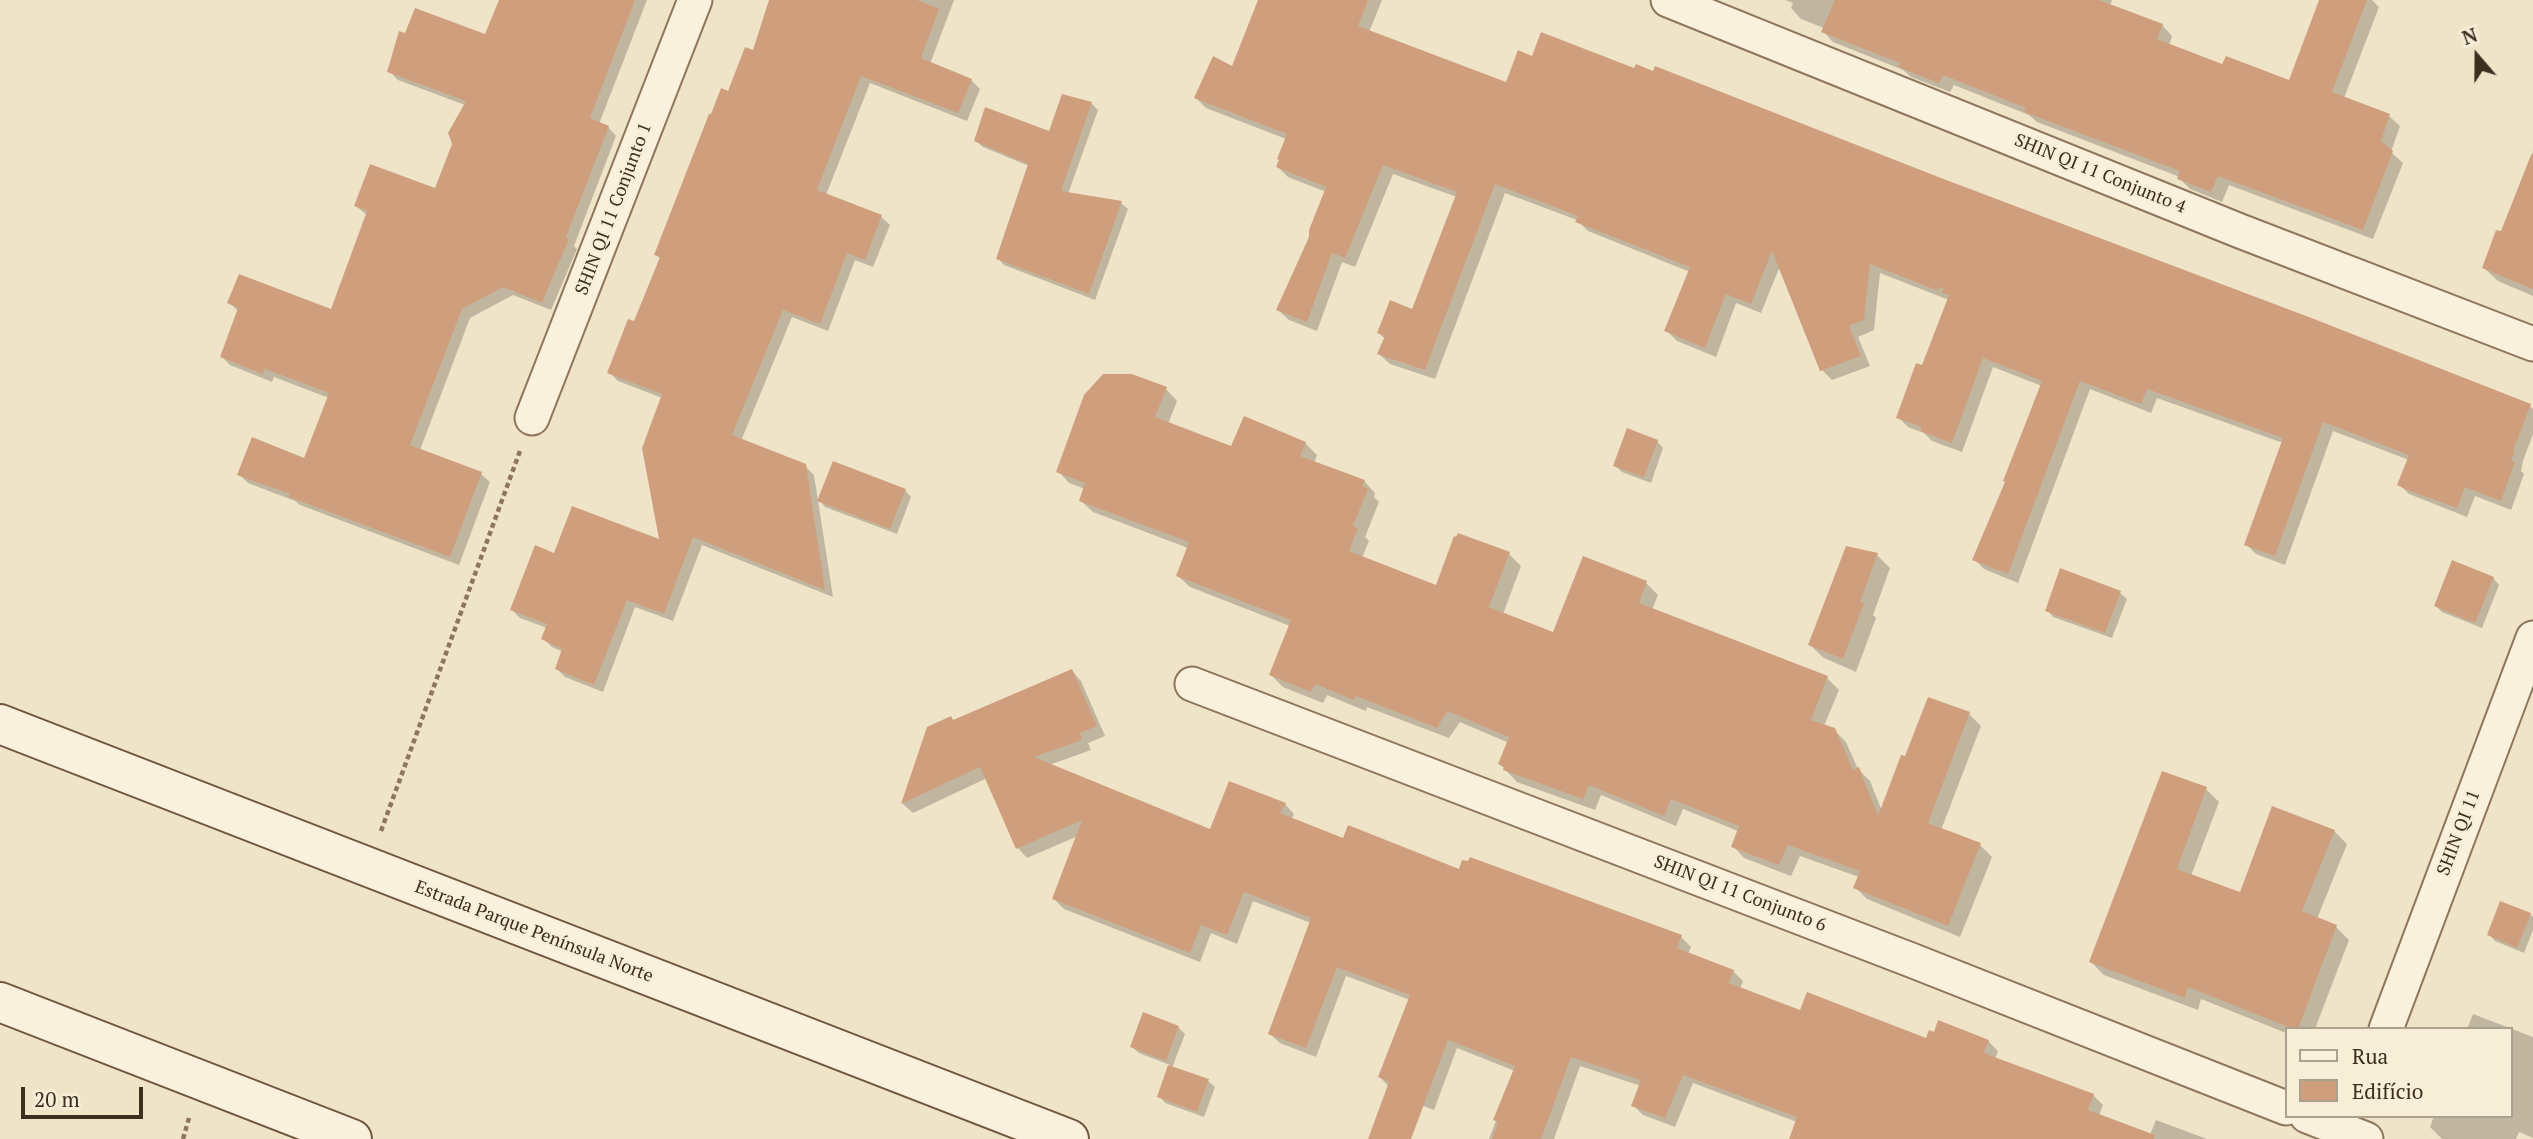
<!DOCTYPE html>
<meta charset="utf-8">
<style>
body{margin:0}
#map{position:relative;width:2533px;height:1139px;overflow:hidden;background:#f0e4c8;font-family:"PT Serif",serif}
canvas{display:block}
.legend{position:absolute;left:2285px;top:1027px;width:228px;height:91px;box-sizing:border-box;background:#f7eed8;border:2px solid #ada18e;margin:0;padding:9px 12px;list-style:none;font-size:21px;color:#3d2e20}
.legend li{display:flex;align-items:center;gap:14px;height:35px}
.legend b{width:35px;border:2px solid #ada18e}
.north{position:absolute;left:2442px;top:21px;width:70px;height:70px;-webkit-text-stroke:5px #f7eed8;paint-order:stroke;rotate:340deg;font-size:19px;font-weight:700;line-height:28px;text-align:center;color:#3d2e20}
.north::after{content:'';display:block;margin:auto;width:24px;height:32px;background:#3d2e20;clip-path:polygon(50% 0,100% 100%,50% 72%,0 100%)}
.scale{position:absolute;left:21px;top:1087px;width:122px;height:32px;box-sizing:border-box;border:4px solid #3d2e20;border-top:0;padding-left:9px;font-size:21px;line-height:24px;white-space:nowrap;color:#3d2e20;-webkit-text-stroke:5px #f7eed8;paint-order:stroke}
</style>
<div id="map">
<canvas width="2533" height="1139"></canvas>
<ul class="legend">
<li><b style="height:9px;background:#faf1dc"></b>Rua</li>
<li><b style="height:19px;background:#cf9f7d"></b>Edifício</li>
</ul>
<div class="north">N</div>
<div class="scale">20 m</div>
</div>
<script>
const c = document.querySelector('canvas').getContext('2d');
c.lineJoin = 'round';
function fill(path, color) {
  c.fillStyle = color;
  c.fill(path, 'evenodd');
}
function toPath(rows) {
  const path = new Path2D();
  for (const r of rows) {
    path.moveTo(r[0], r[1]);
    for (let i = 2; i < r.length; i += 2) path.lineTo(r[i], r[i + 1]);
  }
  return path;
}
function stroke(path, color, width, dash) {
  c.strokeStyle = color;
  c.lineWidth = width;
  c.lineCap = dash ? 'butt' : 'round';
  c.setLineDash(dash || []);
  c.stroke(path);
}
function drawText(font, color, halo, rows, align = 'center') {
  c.font = font + ' "PT Serif",serif';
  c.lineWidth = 5;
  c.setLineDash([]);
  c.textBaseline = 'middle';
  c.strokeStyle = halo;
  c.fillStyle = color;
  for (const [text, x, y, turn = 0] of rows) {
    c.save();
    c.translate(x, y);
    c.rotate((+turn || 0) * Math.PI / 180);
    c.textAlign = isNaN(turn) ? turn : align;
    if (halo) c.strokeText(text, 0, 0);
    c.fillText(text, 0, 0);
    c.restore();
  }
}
fill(toPath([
 [500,0,647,0,599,124,608,127,616,136,574,246,577,249,551,310,513,295,470,318,420,450,481,474,490,482,459,565,300,505,295,501,248,483,239,474,305,460,329,398,274,377,272,382,230,365,222,357,239,312,230,303,332,311,368,216,356,206,436,190,454,144,465,105,398,80,389,71,486,36],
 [771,0,954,0,930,64,971,80,980,89,967,121,870,83,826,195,881,217,890,225,873,267,855,260,828,331,792,317,741,441,805,466,814,475,833,597,702,545,673,621,635,607,603,692,565,677,557,669,563,652,552,647,543,638,547,628,520,618,512,610,555,555,661,542,662,398,618,381,609,372,635,324,661,259,656,255,729,93,754,52],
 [1260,0,1382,0,1369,32,1507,84,2530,406,2533,409,2533,434,2523,461,2521,471,2524,474,2511,510,2475,496,2467,517,2409,494,2399,484,2409,460,2333,431,2285,565,2256,554,2246,544,2283,443,2157,398,2151,413,2090,389,2018,583,1984,569,1974,559,2007,482,2042,386,1993,367,1962,452,1932,441,1924,433,1908,427,1898,417,1923,368,1949,300,1880,273,1874,330,1858,337,1870,366,1832,380,1822,370,1780,266,1761,313,1736,303,1716,357,1677,341,1667,331,1690,272,1588,231,1577,220,1505,193,1435,379,1390,364,1379,354,1385,339,1379,333,1413,312,1457,197,1393,174,1355,267,1342,262,1317,331,1289,320,1278,310,1311,237,1326,192,1288,177,1278,167,1286,139,1206,108,1196,98,1233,69],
 [1785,0,2112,0,2110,6,2162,25,2172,36,2169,46,2223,67,2290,82,2321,0,2372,0,2379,7,2344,98,2389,116,2400,126,2391,152,2403,163,2373,239,2229,185,2222,202,2190,189,2179,178,2180,177,2037,122,2029,115,1954,85,1950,92,1911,77,1903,70,1833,42,1823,31,1824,28,1801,19,1791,8,1793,3],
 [1091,103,1098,110,1068,194,1121,203,1128,209,1095,300,1004,265,998,258,1029,166,983,147,976,141,1050,133],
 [2533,151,2533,296,2498,281,2484,268,2502,234],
 [1166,389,1177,401,1168,424,1232,449,1305,443,1317,455,1314,463,1364,481,1375,493,1374,497,1379,502,1365,537,1369,541,1362,558,1437,587,1509,554,1521,566,1503,614,1554,634,1646,583,1658,595,1652,610,1827,678,1839,690,1824,726,1834,730,1846,742,1858,769,1870,781,1882,811,1906,758,1969,714,1981,726,1941,830,1980,845,1992,857,1960,937,1867,899,1855,887,1859,877,1800,856,1791,876,1744,858,1733,846,1738,831,1683,809,1676,826,1601,795,1595,810,1517,782,1500,764,1509,743,1460,722,1449,738,1367,707,1366,711,1327,695,1323,703,1283,687,1271,675,1290,626,1190,587,1178,576,1188,548,1093,512,1081,501,1085,489,1069,483,1058,471],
 [1657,441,1663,448,1651,483,1622,472,1615,465],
 [905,490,911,497,897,534,825,507,819,500],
 [1877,555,1890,568,1873,615,1876,618,1856,672,1824,658,1810,645],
 [2493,578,2499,585,2482,628,2442,612,2436,606],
 [2120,593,2127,599,2112,638,2053,617,2047,610],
 [1072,671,1081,681,1105,736,1088,743,1091,750,1049,765,1211,831,1285,804,1294,814,1291,820,1344,841,1460,871,1681,937,1691,947,1688,954,1733,971,1743,981,1740,989,1801,1012,1927,1041,1988,1041,1998,1051,1995,1059,2093,1095,2103,1105,2099,1116,2150,1135,2156,1120,2207,1139,1797,1139,1797,1122,1693,1083,1675,1127,1643,1115,1633,1105,1641,1086,1580,1066,1554,1139,1489,1139,1515,1071,1457,1048,1434,1110,1398,1097,1380,1077,1410,1000,1346,976,1316,1057,1280,1043,1270,1034,1311,923,1253,901,1237,944,1211,933,1200,962,1064,909,1054,899,1078,836,1027,858,1018,848,987,778,913,813,903,804,928,729,951,718,955,722],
 [2206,789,2219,802,2191,876,2241,894,2334,831,2347,844,2317,919,2336,927,2349,940,2315,1029,2286,1029,2286,1033,2201,999,2198,1010,2104,975,2091,962],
 [2530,914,2533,917,2533,930,2524,953,2495,941,2489,934],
 [2473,1014,2533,1037,2533,1138,2519,1132,2516,1139,2442,1139,2430,1127,2434,1116,2510,1116,2510,1029,2467,1029],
 [1178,1027,1185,1034,1172,1068,1208,1081,1215,1087,1204,1117,1165,1103,1159,1096,1170,1065,1139,1053,1132,1047]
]), '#0003');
fill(toPath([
 [499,0,635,0,590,118,609,126,566,237,569,239,542,303,503,287,462,309,410,445,482,472,450,557,289,497,290,494,237,475,252,437,304,458,329,393,265,369,263,374,220,357,238,308,227,303,239,274,331,309,367,211,354,206,370,164,435,188,452,144,448,133,466,101,387,72,399,31,405,33,415,8,485,34],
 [769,0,917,0,939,9,921,58,972,79,958,113,861,76,817,190,882,215,865,260,847,253,820,324,783,310,732,435,806,464,825,590,693,537,664,614,627,600,594,685,555,669,562,649,541,639,547,624,510,610,535,545,554,553,572,506,659,539,642,448,662,394,607,373,628,319,634,321,660,257,654,255,709,114,711,114,721,88,728,91,745,47,753,50],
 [1258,0,1368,0,1358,26,1506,82,1518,50,1532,56,1541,32,1634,68,1636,64,1653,71,1655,66,1941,178,2314,319,2531,404,2513,451,2515,451,2511,460,2515,462,2501,501,2465,487,2457,508,2405,489,2397,485,2409,455,2323,422,2275,556,2244,545,2283,438,2147,389,2141,404,2080,381,2008,574,1972,560,2005,482,2003,481,2042,381,1983,358,1952,443,1920,431,1922,427,1896,418,1916,363,1922,365,1949,295,1942,293,1944,287,1936,290,1870,264,1864,320,1849,326,1861,356,1820,371,1772,251,1751,304,1726,294,1705,348,1664,331,1690,267,1575,222,1578,216,1495,184,1425,370,1377,354,1385,336,1377,333,1390,300,1412,309,1457,192,1383,165,1345,258,1332,253,1307,322,1276,310,1309,237,1309,230,1326,187,1276,167,1279,160,1277,159,1287,134,1194,98,1213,56,1232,66],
 [1835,0,2099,0,2163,24,2157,39,2222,64,2226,56,2289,80,2319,0,2367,0,2332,92,2390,114,2381,141,2393,151,2363,230,2218,176,2211,192,2177,179,2180,171,2024,112,2026,108,1943,75,1939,83,1898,67,1900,63,1821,32],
 [1062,94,1092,102,1061,191,1122,201,1089,294,996,259,1028,164,974,141,985,107,1049,131],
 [2531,155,2533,155,2533,289,2482,268,2496,230,2501,231],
 [1103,374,1132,374,1167,387,1155,417,1231,446,1244,416,1306,442,1300,456,1365,480,1362,486,1368,489,1353,526,1358,528,1349,551,1436,585,1454,536,1456,537,1458,533,1510,552,1489,607,1553,632,1583,556,1647,581,1639,603,1828,676,1811,720,1835,728,1853,770,1859,767,1878,816,1901,755,1905,756,1928,697,1970,712,1928,823,1981,843,1948,926,1853,888,1860,871,1788,845,1779,865,1731,847,1739,826,1671,799,1664,816,1589,785,1583,799,1503,770,1504,767,1498,764,1509,737,1447,711,1437,728,1356,696,1354,700,1315,684,1311,692,1269,675,1291,620,1176,576,1189,542,1079,501,1085,483,1056,472,1084,395],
 [1627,428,1658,440,1644,477,1613,466],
 [833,461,906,489,890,529,817,501],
 [1846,546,1878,553,1860,602,1864,603,1843,659,1808,645],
 [2452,560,2494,577,2475,623,2434,606],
 [2060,568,2121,591,2105,633,2045,611],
 [1072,669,1097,726,1080,733,1082,740,1034,757,1210,829,1229,781,1286,803,1280,813,1343,838,1348,825,1459,869,1462,860,1468,861,1470,857,1682,935,1677,948,1734,970,1729,983,1800,1010,1807,992,1926,1038,1929,1030,1934,1032,1938,1020,1989,1040,1984,1052,1989,1055,2094,1094,2088,1110,2155,1135,2154,1139,1789,1139,1797,1117,1683,1075,1665,1118,1631,1106,1641,1080,1571,1057,1541,1139,1492,1139,1498,1122,1493,1120,1515,1066,1448,1040,1411,1139,1368,1139,1389,1082,1378,1077,1410,995,1337,967,1306,1048,1268,1034,1311,918,1244,892,1227,935,1201,925,1190,953,1052,899,1082,820,1016,849,980,767,901,804,927,727,951,716,953,720],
 [2162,771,2207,787,2177,869,2240,892,2272,806,2335,830,2302,911,2337,925,2298,1029,2293,1029,2188,987,2185,998,2089,962],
 [2500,901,2531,913,2517,948,2487,935],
 [1143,1012,1179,1026,1166,1061,1130,1047],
 [1168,1065,1209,1079,1197,1112,1157,1097]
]), '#cf9f7d');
const street = toPath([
 [1668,0,2240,231,2533,344],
 [532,418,695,0],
 [1192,684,1911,960,2286,1108],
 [2386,1029,2533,638],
 [2307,1116,2366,1139]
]);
const secondary = toPath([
 [0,724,1069,1139],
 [0,1002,352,1139]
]);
stroke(street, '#8d765c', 37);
stroke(secondary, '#6f573f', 42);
stroke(toPath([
 [381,831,520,451],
 [183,1139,189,1118]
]), '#8d765c', 4.5, [5, 3.5]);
stroke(street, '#faf1dc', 33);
stroke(secondary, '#faf1dc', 38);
drawText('18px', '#3d2e20', '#f7eed8', [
 ["SHIN QI 11 Conjunto 4",2100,174,22],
 ["SHIN QI 11 Conjunto 1",614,209,-69],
 ["SHIN QI 11",2459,833,-69],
 ["SHIN QI 11 Conjunto 6",1740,894,21],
 ["Estrada Parque Península Norte",534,932,21]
]);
</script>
